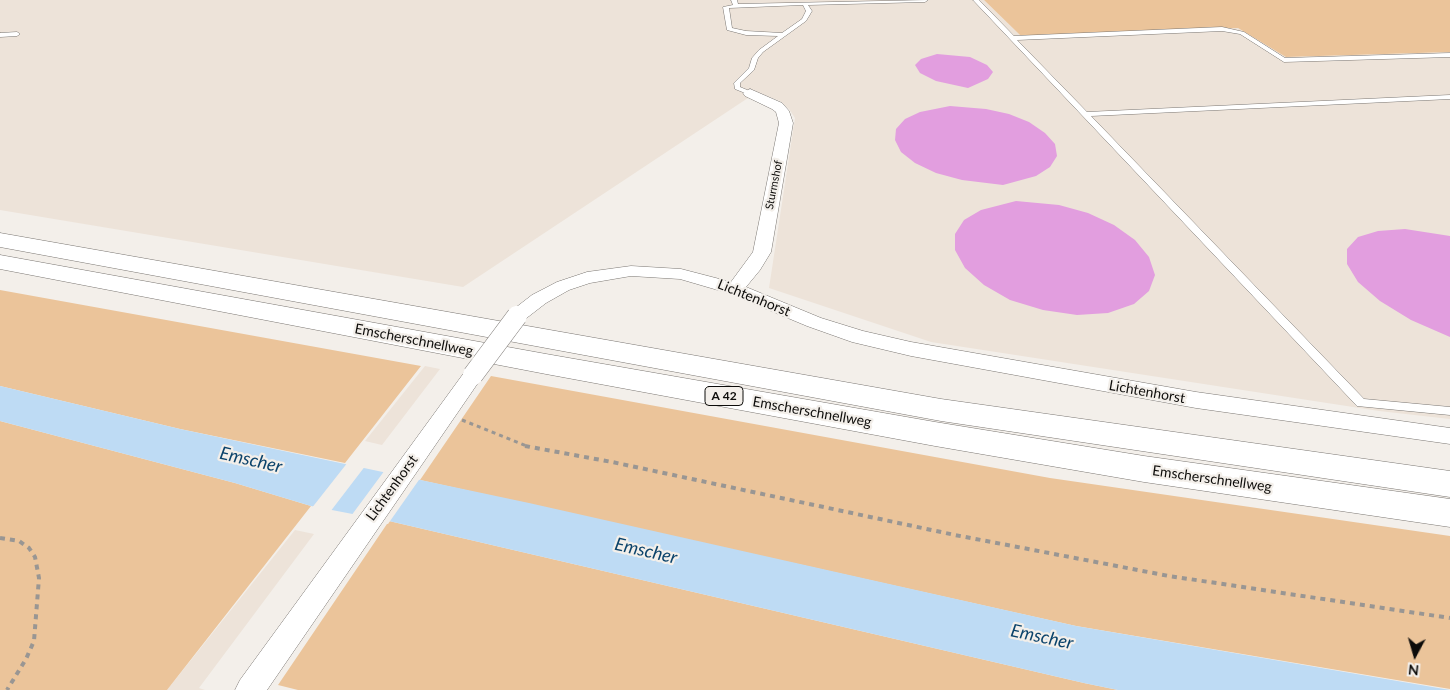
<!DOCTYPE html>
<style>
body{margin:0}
#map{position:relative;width:1450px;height:690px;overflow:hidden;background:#f3efea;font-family:Lato,sans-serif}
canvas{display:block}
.north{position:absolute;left:1390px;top:630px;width:50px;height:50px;-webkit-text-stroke:4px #f3efea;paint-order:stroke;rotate:186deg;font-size:14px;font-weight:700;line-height:20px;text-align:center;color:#0d0c0a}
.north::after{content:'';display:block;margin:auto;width:18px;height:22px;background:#0d0c0a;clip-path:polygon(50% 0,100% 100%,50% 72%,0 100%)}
</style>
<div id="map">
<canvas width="1450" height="690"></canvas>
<div class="north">N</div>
</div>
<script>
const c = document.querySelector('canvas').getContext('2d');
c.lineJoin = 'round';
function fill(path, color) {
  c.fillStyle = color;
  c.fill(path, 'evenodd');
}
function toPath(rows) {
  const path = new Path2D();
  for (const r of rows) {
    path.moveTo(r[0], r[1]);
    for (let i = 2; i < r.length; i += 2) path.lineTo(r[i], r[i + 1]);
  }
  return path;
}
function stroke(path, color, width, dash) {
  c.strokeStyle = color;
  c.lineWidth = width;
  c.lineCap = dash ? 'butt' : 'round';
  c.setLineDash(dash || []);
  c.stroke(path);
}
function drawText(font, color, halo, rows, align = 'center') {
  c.font = font + ' Lato,sans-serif';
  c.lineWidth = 4.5;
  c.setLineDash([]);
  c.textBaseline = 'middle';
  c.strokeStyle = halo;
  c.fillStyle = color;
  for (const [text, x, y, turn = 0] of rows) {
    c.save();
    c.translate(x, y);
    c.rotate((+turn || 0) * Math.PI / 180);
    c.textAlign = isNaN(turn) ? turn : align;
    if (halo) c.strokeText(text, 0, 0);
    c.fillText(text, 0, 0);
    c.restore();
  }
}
fill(toPath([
 [0,0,984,0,1021,36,1238,28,1287,57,1450,52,1450,419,1379,411,931,342,769,288,795,118,789,109,780,101,757,92,463,287,0,210],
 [425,366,440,369,382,445,365,441],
 [295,530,314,534,199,688,205,690,167,690]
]), '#ede3d9');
fill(toPath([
 [984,0,1450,0,1450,52,1286,57,1238,28,1021,36],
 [0,290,421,366,345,463,180,429,0,386],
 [491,376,1050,478,1450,536,1450,689,1076,626,420,480],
 [0,421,235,483,311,506,167,690,0,690],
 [389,521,1084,683,1118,690,298,690,278,685]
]), '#ebc49a');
fill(toPath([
 [0,386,180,429,529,503,1076,626,1450,690,1118,690,1084,683,389,521,311,506,235,483,0,421]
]), '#bedbf4');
fill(toPath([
 [348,462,366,465,330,512,311,509],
 [385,470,421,477,388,524,351,516]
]), '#f3efea');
fill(toPath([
 [937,54,970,57,987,65,993,72,988,79,968,88,936,81,920,73,915,65,921,59],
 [950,106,986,109,1009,114,1029,122,1045,133,1055,144,1057,156,1050,167,1036,176,1003,185,962,180,936,173,915,163,901,152,895,140,896,129,905,119,920,112],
 [1016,201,1059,205,1088,213,1114,225,1135,240,1149,257,1155,275,1149,291,1134,304,1108,313,1077,315,1043,310,1010,300,984,285,965,268,955,250,955,234,964,220,981,210],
 [1405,229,1450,236,1450,337,1411,320,1380,301,1358,282,1347,264,1347,249,1358,237,1378,231]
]), '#e29edf');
const service = toPath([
 [731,0,737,0,738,4,928,0,925,2,808,5,812,11,806,21,763,52,758,58,754,70,740,83,740,87,752,92,753,93,750,95,735,89,734,83,749,68,752,58,759,50,778,36,746,35,727,30,723,7,733,5,731,0],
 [803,5,806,11,802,19,782,33,746,31,732,28,729,8,803,5],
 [973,0,979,0,1014,36,1222,27,1244,32,1285,58,1450,53,1450,57,1284,62,1240,34,1222,31,1017,40,1087,112,1450,95,1450,99,1091,116,1364,399,1450,407,1450,415,1357,406,973,0],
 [0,33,17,32,20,34,17,36,0,37,0,33]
]);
const minor = toPath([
 [750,89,782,103,789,111,793,123,771,252,760,270,746,287,821,318,863,331,911,342,1196,392,1450,428,1450,444,1196,408,911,356,852,342,807,326,728,293,680,279,631,276,590,283,569,290,546,303,524,320,517,322,510,320,507,316,510,312,532,295,557,282,587,272,631,266,681,269,731,282,753,252,779,123,776,112,772,109,745,96,743,93,750,89],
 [473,368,480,370,483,375,480,380,267,690,235,690,240,680,466,370,473,368]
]);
const motorway = toPath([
 [0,233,941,399,1450,471,1450,497,941,421,0,247,0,233],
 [0,255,546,354,935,422,1144,456,1450,499,1450,527,1144,482,935,446,546,374,0,269,0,255]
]);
stroke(service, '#7b7773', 1);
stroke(minor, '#7b7773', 1);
stroke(motorway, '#7b7773', 1);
stroke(toPath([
 [462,420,529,447]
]), '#999693', 3, [4, 4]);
stroke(toPath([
 [525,446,612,462,955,535,1169,576,1450,618],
 [0,538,19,541,29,548,35,557,39,578,34,641,26,659,7,690]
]), '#999693', 4, [5, 5]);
fill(service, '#fff');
fill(minor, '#fff');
fill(motorway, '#fff');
const minorBridge = toPath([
 [473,375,517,316]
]);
stroke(minorBridge, '#7b7773', 21, []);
stroke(minorBridge, '#fff', 20);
drawText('11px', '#0d0c0a', '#f3efea', [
 ["Sturmshof",774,185,-79]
]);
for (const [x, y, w] of [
 [724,396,38]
]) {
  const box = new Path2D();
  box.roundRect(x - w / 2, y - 9.5, w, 19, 4);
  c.fillStyle = '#f3efea';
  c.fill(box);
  stroke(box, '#0d0c0a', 1);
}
drawText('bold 12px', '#0d0c0a', null, [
 ["A 42",724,396]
]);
drawText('14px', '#0d0c0a', '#f3efea', [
 ["Lichtenhorst",754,298,22],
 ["Emscherschnellweg",414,340,11],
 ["Lichtenhorst",1147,392,10],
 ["Emscherschnellweg",812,412,10],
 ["Emscherschnellweg",1212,479,8],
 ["Lichtenhorst",392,488,-54]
]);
drawText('italic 18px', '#0b436b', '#f3efea', [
 ["Emscher",251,460,13],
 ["Emscher",646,551,13],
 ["Emscher",1042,637,12]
]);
</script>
